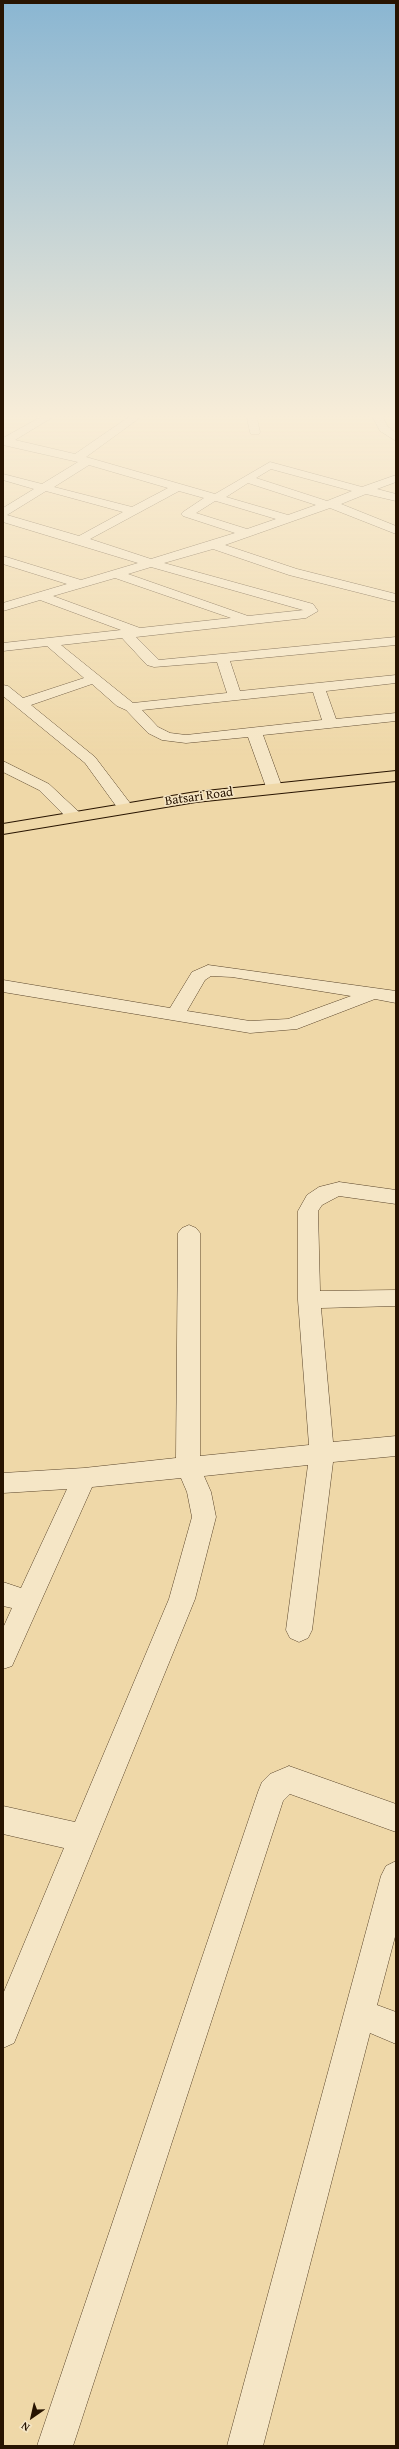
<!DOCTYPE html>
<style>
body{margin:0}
#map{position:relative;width:399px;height:2449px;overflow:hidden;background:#efd8a8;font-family:"Gentium Book Plus",serif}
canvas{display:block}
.frame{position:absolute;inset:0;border:4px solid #281401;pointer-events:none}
.north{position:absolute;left:12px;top:2397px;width:40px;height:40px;-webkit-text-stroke:3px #f5e6c6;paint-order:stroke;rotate:214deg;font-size:11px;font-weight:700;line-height:16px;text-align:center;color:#281401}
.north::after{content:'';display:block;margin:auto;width:14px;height:18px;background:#281401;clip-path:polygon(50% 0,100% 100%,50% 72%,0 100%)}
</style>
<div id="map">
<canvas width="399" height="2449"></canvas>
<div class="frame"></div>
<div class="north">N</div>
</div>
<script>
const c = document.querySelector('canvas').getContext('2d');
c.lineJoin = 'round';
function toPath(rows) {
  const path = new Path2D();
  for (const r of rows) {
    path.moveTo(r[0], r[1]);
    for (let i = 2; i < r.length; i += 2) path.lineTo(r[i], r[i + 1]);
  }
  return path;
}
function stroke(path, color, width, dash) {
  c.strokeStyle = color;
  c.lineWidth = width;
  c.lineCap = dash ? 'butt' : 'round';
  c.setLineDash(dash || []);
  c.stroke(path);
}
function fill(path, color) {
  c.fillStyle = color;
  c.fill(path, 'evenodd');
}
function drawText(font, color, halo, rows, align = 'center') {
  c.font = font + ' "Gentium Book Plus",serif';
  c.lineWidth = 3;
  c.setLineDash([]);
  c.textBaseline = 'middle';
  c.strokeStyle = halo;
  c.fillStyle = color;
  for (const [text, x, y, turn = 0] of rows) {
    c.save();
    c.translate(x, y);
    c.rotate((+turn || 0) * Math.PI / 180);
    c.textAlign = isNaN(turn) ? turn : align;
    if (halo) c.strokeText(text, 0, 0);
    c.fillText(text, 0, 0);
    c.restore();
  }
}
const street = toPath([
 [46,414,58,414,15,440,75,454,133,414,145,414,86,457,215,494,270,462,362,487,396,475,396,482,377,489,396,494,396,501,366,494,341,504,396,526,396,534,330,508,225,545,297,569,396,594,396,602,289,575,213,549,164,563,313,604,318,611,306,618,136,637,159,660,396,637,396,645,230,661,240,691,396,675,396,683,326,691,336,719,396,713,396,721,263,735,282,787,274,792,266,787,248,737,186,743,162,740,148,733,126,710,117,706,92,684,31,705,95,757,133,807,131,810,119,810,85,763,3,696,3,685,8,686,23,698,84,678,47,646,3,651,3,643,121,630,40,600,3,611,3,603,67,584,3,564,3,556,81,580,138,563,3,522,3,508,34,489,3,480,3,474,42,484,78,462,3,445,3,438,46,414],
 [89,465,168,488,132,507,54,487,89,465],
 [271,469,352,491,327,501,256,478,271,469],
 [248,483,316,505,288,515,226,497,248,483],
 [46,491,123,512,79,536,7,515,46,491],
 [179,491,204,498,183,512,181,514,183,516,235,533,151,559,90,539,179,491],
 [215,501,216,501,276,519,247,529,196,513,215,501],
 [151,567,303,610,304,610,248,616,128,574,151,567],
 [115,578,231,618,140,628,53,596,115,578],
 [122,638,147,665,154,667,217,662,227,693,133,703,61,645,122,638],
 [313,692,322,720,186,735,170,733,158,727,142,710,313,692],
 [246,414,256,414,260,432,259,434,251,434,250,432,246,414],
 [371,414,381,414,388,427,396,433,396,441,380,431,371,414],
 [3,761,49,784,80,813,82,816,80,819,68,819,39,790,3,772,3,761],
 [208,965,396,991,396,1003,375,999,297,1029,250,1033,3,992,3,980,170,1008,192,972,208,965],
 [211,976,232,977,351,996,288,1019,250,1021,187,1011,205,980,211,976],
 [339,1182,396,1190,396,1204,339,1196,322,1205,318,1211,320,1291,396,1290,396,1306,321,1308,333,1442,396,1436,396,1456,333,1462,312,1630,308,1638,299,1642,290,1638,286,1630,308,1465,204,1476,211,1492,216,1517,195,1599,14,2043,3,2048,3,1994,64,1848,3,1834,3,1806,75,1822,169,1599,192,1517,187,1492,181,1478,92,1487,12,1666,3,1669,3,1628,12,1608,3,1606,3,1582,21,1588,67,1489,3,1493,3,1473,84,1468,176,1458,178,1233,182,1228,189,1225,196,1228,200,1233,200,1456,309,1445,298,1300,298,1211,307,1195,319,1187,339,1182],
 [289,1766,396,1804,396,1832,290,1794,283,1801,73,2446,37,2446,258,1792,262,1782,270,1774,289,1766],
 [396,1861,396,1933,377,2005,396,2012,396,2044,370,2033,263,2446,227,2446,381,1876,386,1866,396,1861]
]);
const primary = toPath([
 [396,771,396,781,196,802,3,834,3,824,196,792,396,771]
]);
stroke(street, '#5a452b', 1);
stroke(primary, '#281401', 2);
fill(street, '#f5e6c6');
fill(primary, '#efd8a8');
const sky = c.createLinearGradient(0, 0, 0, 757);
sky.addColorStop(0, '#8ab6d2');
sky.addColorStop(0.55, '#f8edd8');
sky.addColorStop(1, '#f8edd800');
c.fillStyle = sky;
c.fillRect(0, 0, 399, 757);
drawText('13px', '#281401', '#f5e6c6', [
 ["Batsari Road",199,797,-8]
]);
</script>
